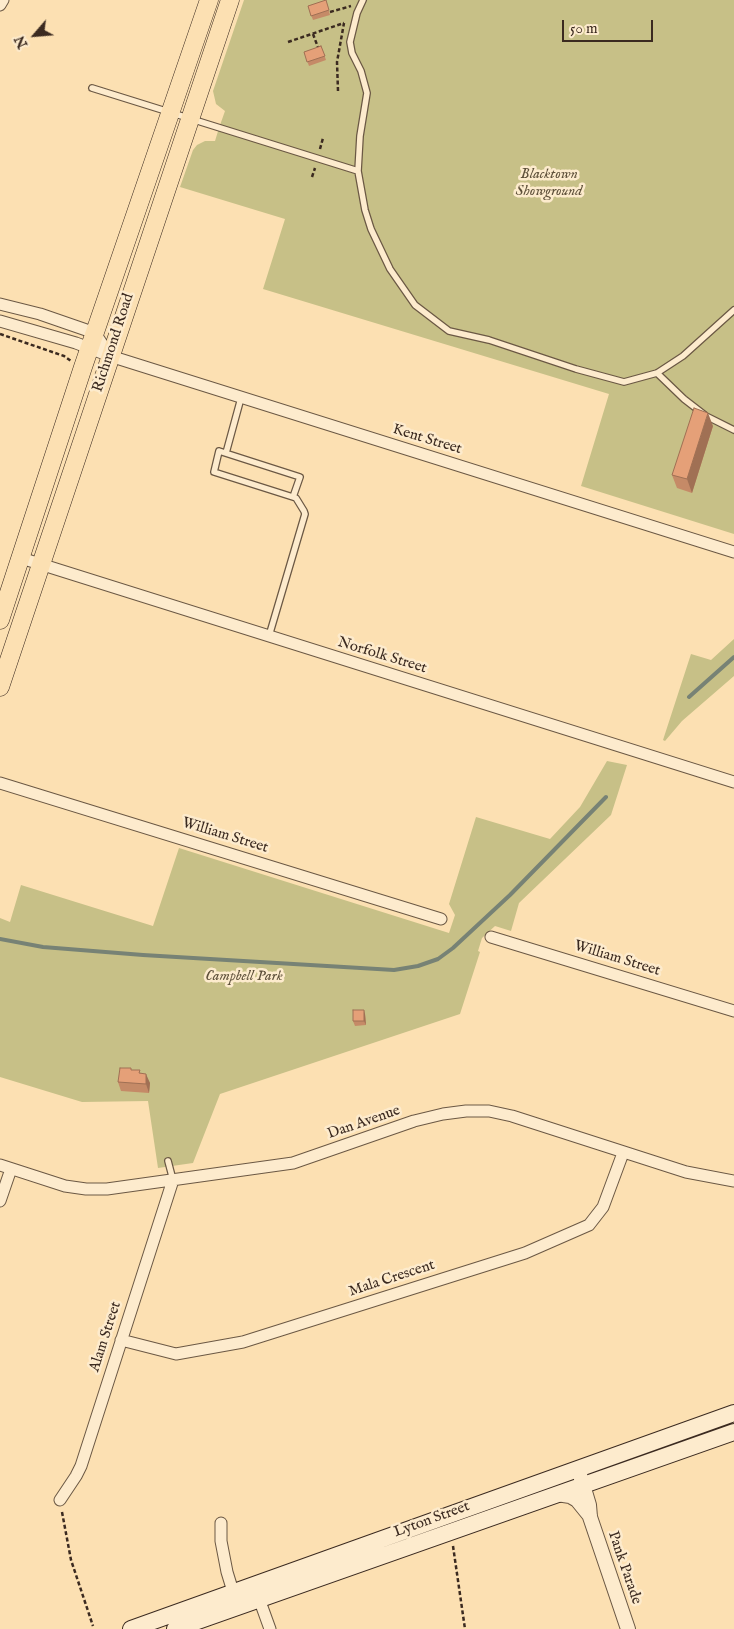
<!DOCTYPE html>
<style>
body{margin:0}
#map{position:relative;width:734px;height:1629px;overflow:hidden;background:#fce0b2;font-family:"IM FELL English",serif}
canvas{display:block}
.north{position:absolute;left:10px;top:10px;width:50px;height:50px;-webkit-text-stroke:4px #fdebcd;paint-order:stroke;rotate:243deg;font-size:14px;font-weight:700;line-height:20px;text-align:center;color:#3b2a20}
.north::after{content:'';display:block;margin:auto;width:18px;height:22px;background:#3b2a20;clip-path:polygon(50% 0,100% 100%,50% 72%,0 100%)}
.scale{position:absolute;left:562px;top:20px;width:91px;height:22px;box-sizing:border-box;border:2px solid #3b2a20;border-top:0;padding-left:6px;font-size:15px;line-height:18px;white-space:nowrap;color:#3b2a20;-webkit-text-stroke:4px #fdebcd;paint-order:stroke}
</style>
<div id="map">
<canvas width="734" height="1629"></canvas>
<div class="north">N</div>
<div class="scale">50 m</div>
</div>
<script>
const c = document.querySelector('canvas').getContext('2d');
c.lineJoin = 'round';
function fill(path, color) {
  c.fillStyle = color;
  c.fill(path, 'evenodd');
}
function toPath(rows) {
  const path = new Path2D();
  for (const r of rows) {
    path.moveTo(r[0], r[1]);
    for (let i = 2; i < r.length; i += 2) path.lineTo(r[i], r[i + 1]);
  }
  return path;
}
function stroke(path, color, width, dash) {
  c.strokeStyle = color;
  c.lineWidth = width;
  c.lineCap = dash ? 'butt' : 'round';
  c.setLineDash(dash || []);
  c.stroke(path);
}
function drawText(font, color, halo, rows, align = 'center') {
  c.font = font + ' "IM FELL English",serif';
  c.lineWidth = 5;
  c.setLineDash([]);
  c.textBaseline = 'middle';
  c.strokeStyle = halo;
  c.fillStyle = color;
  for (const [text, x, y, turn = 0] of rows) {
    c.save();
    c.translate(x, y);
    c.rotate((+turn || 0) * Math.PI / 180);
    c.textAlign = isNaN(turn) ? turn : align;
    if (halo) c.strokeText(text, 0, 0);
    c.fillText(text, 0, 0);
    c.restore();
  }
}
fill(toPath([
 [244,0,734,0,734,534,581,486,609,394,263,289,285,219,180,187,193,150,197,145,205,141,215,141,219,128,225,111,216,104,213,91],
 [734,639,734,676,682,721,665,741,663,740,691,654,711,660],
 [607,761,627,765,611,815,519,903,511,931,495,926,482,938,478,951,480,952,460,1014,220,1094,193,1163,158,1168,148,1101,82,1102,0,1077,0,918,10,922,21,885,153,926,179,848,449,933,455,915,449,904,476,817,550,839,580,807]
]), '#c7c087');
stroke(toPath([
 [689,697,734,657],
 [0,939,43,947,143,955,394,970,418,966,438,959,453,948,510,895,606,797]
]), '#778275', 4);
const service = toPath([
 [92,88,358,171,365,210,371,229,390,269,415,305,449,331,489,340,576,369,624,382,657,373,683,356,734,310],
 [358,171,360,136,367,93,361,71,352,53,350,42,357,13,363,0],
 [657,373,684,399,706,416,734,430],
 [226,453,241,398],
 [269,636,305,514,304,511,296,498,214,472,219,451,300,477,293,497],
 [168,1161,173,1180]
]);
const minor = toPath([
 [0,5,3,0],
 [0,304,40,314,95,333,110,356],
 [0,321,76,343,110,356,734,552],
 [21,558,734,782],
 [0,783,441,919],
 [491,937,734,1011],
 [0,1165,65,1186,86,1189,107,1189,293,1163,414,1121,443,1114,466,1111,489,1111,512,1116,686,1172,734,1181],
 [0,1201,11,1169],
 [121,1340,176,1354,243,1342,525,1253,589,1225,603,1207,623,1153],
 [60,1500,76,1476,81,1466,173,1180],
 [221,1523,221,1541,227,1572,235,1598],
 [257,1593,270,1629]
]);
const tertiary = toPath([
 [580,1475,589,1505,590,1517,628,1629],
 [557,1494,570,1496,577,1500,590,1516]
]);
const secondary = toPath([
 [131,1629,734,1413],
 [175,1629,734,1432]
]);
const primary = toPath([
 [0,620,83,367,209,0],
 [0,687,230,0]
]);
stroke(service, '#6b5844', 8);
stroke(minor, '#6b5844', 13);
stroke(tertiary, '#6b5844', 16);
stroke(secondary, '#3b2a20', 18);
stroke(primary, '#3b2a20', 19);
stroke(toPath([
 [330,12,351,6],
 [313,34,319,50],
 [288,42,344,23],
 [338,91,337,62,344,23],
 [320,149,323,138],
 [312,177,315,168],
 [0,334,64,356,71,361],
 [62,1512,71,1560,93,1626],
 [453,1546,465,1629]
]), '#3b2a20', 2.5, [4, 2.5]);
stroke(service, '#fdebcd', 5.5);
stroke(minor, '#fdebcd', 11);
stroke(tertiary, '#fdebcd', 14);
stroke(secondary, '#fdebcd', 16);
stroke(primary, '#fce0b2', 18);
fill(toPath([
 [326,0,330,15,313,20,308,6],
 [321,46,326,60,309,66,304,52],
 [713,426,692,493,677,488,672,475],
 [365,1014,366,1025,355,1026,353,1021],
 [132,1070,141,1073,150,1083,149,1093,121,1091,118,1082]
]), '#c58a67');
fill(toPath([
 [708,413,713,426,692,493,687,479],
 [364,1010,365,1014,366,1025,364,1021],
 [146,1074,150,1083,149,1093,146,1084]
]), '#a07054');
const building = toPath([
 [326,0,329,10,311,16,308,6,326,0],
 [321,46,325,56,307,62,304,52,321,46],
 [694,408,708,413,687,479,672,475,694,408],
 [353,1010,364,1010,364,1021,353,1021,353,1010],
 [120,1068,131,1068,131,1070,140,1070,139,1073,146,1074,146,1084,118,1082,120,1068]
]);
fill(building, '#e5a078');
stroke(building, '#a07054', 1);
drawText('italic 15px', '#5e503a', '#fdebcd', [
 ["Blacktown",549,175],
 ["Showground",549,192],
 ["Campbell Park",244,977]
]);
drawText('15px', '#3b2a20', '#fdebcd', [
 ["Richmond Road",114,343,-72],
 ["Kent Street",427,440,17],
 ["Norfolk Street",382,656,17],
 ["William Street",225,836,17],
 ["William Street",617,959,17],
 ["Dan Avenue",364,1123,-19],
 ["Mala Crescent",392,1279,-18],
 ["Alam Street",106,1337,-72],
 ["Lyton Street",432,1520,-20],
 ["Pank Parade",624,1568,71]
]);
</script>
